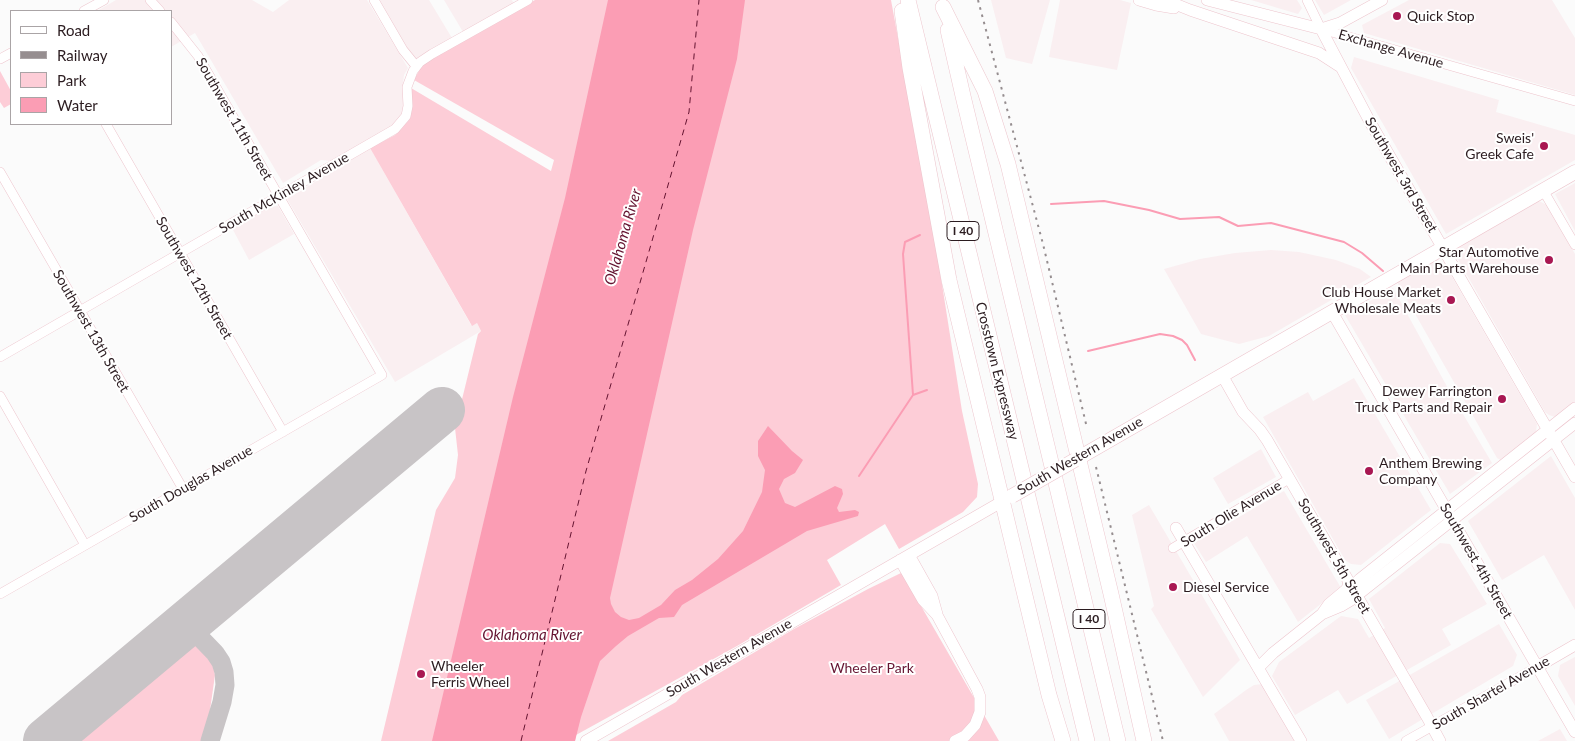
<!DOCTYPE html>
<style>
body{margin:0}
#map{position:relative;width:1575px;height:741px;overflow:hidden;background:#fbfbfb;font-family:Lato,sans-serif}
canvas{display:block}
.legend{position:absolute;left:10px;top:10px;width:162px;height:115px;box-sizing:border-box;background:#fff;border:1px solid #aaa4a6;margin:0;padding:6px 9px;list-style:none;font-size:15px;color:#2b1c20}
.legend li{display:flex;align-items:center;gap:10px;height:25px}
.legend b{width:25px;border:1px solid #aaa4a6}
</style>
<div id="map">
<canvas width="1575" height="741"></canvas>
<ul class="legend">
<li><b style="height:6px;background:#fff"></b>Road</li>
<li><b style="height:6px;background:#968e90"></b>Railway</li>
<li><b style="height:14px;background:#fdcdd7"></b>Park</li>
<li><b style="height:14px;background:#fb9db4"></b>Water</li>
</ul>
</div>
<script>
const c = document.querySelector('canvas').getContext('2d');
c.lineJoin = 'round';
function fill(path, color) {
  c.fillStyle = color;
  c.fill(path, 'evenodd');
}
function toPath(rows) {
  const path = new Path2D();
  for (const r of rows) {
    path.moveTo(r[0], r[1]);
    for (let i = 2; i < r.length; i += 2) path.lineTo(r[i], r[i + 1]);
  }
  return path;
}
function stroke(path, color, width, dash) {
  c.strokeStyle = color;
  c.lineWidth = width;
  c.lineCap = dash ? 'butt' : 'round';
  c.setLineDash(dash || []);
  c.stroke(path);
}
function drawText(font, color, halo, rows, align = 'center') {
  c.font = font + ' Lato,sans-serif';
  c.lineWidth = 4;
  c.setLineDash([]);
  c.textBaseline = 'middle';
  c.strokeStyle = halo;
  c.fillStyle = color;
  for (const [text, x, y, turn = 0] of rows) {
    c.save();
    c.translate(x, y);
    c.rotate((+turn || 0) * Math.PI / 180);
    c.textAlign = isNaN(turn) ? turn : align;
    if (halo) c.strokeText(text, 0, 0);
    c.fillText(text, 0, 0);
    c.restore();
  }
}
fill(toPath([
 [116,0,252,0,273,12,289,0,367,0,408,68,404,75,403,83,404,106,402,115,396,124,331,161,321,160,283,183,195,33,171,47,171,11,97,11],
 [380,0,429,0,452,38,415,59,407,48],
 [444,0,512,0,514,4,463,32],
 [991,0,1050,0,1032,64,1006,58],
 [1060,0,1120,0,1131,3,1117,70,1049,57],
 [1251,0,1297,0,1302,8,1298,14],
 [1315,0,1351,0,1324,15],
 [1409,0,1552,0,1575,38,1575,95,1364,33,1362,25],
 [1354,57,1499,100,1496,112,1575,135,1575,160,1446,234,1351,68],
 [370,148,471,325,477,323,481,331,395,382,287,199],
 [1575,183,1575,231,1555,194],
 [1539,201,1547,205,1575,254,1575,404,1555,417,1549,415,1545,412,1455,254,1459,247],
 [278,206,294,234,249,260,232,228,269,207],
 [1271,250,1299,252,1336,260,1360,269,1371,277,1269,336,1239,344,1201,334,1164,269,1200,259,1235,253],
 [1436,260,1444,263,1537,424,1536,432,1502,461,1497,458,1397,282],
 [1393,288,1450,392,1492,463,1450,494,1345,315],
 [1354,378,1431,510,1361,565,1351,564,1345,560,1263,417,1308,392,1313,401],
 [1261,449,1276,477,1228,504,1213,478],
 [1551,456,1575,498,1575,610,1544,555,1502,580,1468,521],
 [1284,491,1341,588,1298,622,1247,536,1206,562,1194,543],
 [1149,505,1240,660,1203,697,1151,609,1154,606,1132,515],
 [1440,543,1450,544,1487,604,1442,629,1451,645,1347,704,1338,690,1295,715,1272,676,1279,662,1341,616,1358,619,1369,638,1385,628,1369,599],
 [1499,624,1517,655,1513,666,1389,739,1366,700],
 [1575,657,1575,706,1558,676,1560,665],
 [1263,684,1296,741,1229,741,1214,714,1246,690,1254,685],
 [1560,729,1567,741,1538,741]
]), '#faeff1');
fill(toPath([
 [535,0,891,0,935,240,962,411,978,484,977,497,963,512,899,549,885,524,827,560,841,585,737,646,576,735,575,741,381,741,436,510,455,478,458,455,455,428,478,334,481,331,477,323,472,326,370,148,395,135,408,121,410,116,411,88,551,171,554,160,414,80,421,67,430,60],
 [0,71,11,91,11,104,4,108,0,102],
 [901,573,902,573,999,741,608,741,676,702,682,695,794,629,868,589],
 [194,641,213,665,215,675,207,731,204,741,69,741]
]), '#fdcdd7');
fill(toPath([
 [608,0,745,0,737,59,693,230,610,598,611,604,615,612,621,617,629,620,639,618,661,605,675,590,692,580,718,559,743,531,762,492,765,470,758,456,758,441,768,426,792,451,803,460,795,473,784,479,779,489,785,503,795,507,835,486,842,489,843,494,837,508,839,512,855,510,859,512,858,516,807,531,682,605,674,617,659,618,628,636,616,646,600,661,581,717,575,741,432,741,513,397,565,198]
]), '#fb9db4');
stroke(toPath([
 [1051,204,1104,201,1149,210,1180,219,1219,217,1238,226,1271,223,1344,242,1362,253,1383,271],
 [1088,351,1160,334,1173,336,1182,340,1187,345,1195,360],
 [913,395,903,254,905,242,920,235],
 [859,476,913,395,927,390]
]), '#fb9db4', 2);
stroke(toPath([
 [521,741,586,471,689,112,699,0]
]), '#641330', 1, [6, 5]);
stroke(toPath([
 [187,624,215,653,221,662,224,672,225,685,222,702,210,741]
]), '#c8c4c6', 19);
stroke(toPath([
 [46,741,442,410]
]), '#c8c4c6', 46);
const street = toPath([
 [150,0,160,11],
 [374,0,403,50,416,66],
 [1307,0,1321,29,1575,101],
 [84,11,104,0],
 [0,59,11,53],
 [106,124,283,432],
 [0,172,183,489],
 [1543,190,1575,245],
 [0,357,395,129,406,116,408,106,407,87,413,71,420,62,432,54,528,0],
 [0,396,85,545],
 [1173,548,1289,479],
 [0,594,382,375,198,56,171,22],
 [1406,741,1537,667]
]);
const secondary = toPath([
 [1139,0,1156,5,1174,8],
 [1165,0,1190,10,1319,53,1339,66],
 [1207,0,1321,29],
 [1321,29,1370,122,1575,477],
 [1321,29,1340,23,1382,0],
 [1332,312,1575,732],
 [1222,375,1243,412,1260,430,1267,440,1427,717,1440,741],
 [1176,528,1301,741],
 [909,555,932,596,937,614],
 [900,560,923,600,937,615,977,689,980,697,980,712,975,725,965,736,955,741],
 [1357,594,1356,583,1360,579,1575,408],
 [1322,614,1341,606,1351,600,1575,423],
 [1537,667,1575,645],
 [1258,668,1273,653,1322,614,1329,604,1347,589,1349,582],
 [586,741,1003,501]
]);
const primary = toPath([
 [1075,460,1575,172]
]);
const highway = toPath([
 [908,0,1087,741],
 [943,7,985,91,1008,164,1111,594,1144,741],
 [902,11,910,68,949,280,1049,695,1063,741],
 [948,30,963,96,1118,741]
]);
stroke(street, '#edc5cd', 10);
stroke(secondary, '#edc5cd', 12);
stroke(primary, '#edc5cd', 15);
stroke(highway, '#edc5cd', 16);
stroke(street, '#fff', 9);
stroke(secondary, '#fff', 11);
stroke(primary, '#fff', 14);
stroke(highway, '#fff', 15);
stroke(toPath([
 [978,0,1043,244,1087,428],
 [1096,467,1163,741]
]), '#968e90', 2, [2.5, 5]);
const primaryBridge = toPath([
 [1012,496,1075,460]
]);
stroke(primaryBridge, '#edc5cd', 15, []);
stroke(primaryBridge, '#fff', 14);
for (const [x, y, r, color] of [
 [1397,16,5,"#a81752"],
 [1544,146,5,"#a81752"],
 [1549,260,5,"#a81752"],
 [1451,300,5,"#a81752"],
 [1502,399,5,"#a81752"],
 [1369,471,5,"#a81752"],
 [1173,587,5,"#a81752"],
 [421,674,5,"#a81752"]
]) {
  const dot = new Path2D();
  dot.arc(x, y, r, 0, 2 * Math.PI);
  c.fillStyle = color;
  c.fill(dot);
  stroke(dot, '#fff', 2);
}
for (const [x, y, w] of [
 [963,231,32],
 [1089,619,32]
]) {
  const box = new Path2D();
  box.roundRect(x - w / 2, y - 9.5, w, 19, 4);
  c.fillStyle = '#fff';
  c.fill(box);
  stroke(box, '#2b1c20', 1);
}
drawText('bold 12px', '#2b1c20', null, [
 ["I 40",963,231],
 ["I 40",1089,619]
]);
drawText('14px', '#2b1c20', '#fff', [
 ["Quick Stop",1407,16],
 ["Sweis'",1534,138,"right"],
 ["Greek Cafe",1534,154,"right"],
 ["Star Automotive",1539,252,"right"],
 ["Main Parts Warehouse",1539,268,"right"],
 ["Club House Market",1441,292,"right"],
 ["Wholesale Meats",1441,308,"right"],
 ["Dewey Farrington",1492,391,"right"],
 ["Truck Parts and Repair",1492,407,"right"],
 ["Anthem Brewing",1379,463],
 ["Company",1379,479],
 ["Diesel Service",1183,587],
 ["Wheeler",431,666],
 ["Ferris Wheel",431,682]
], 'left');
drawText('14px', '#2b1c20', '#fff', [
 ["Exchange Avenue",1391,49,16],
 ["Southwest 11th Street",234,119,60],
 ["Southwest 3rd Street",1401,175,60],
 ["South McKinley Avenue",284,193,-30],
 ["Southwest 12th Street",194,278,60],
 ["Southwest 13th Street",91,331,60],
 ["Crosstown Expressway",997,371,76],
 ["South Western Avenue",1080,456,-30],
 ["South Douglas Avenue",191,484,-30],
 ["South Olie Avenue",1231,514,-31],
 ["Southwest 5th Street",1334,556,60],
 ["Southwest 4th Street",1476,561,60],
 ["South Western Avenue",729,658,-30],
 ["South Shartel Avenue",1491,693,-30]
]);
drawText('14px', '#671633', '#fff', [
 ["Wheeler Park",872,668]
]);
drawText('italic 15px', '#641330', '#fff', [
 ["Oklahoma River",623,237,-74],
 ["Oklahoma River",532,635]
]);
</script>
